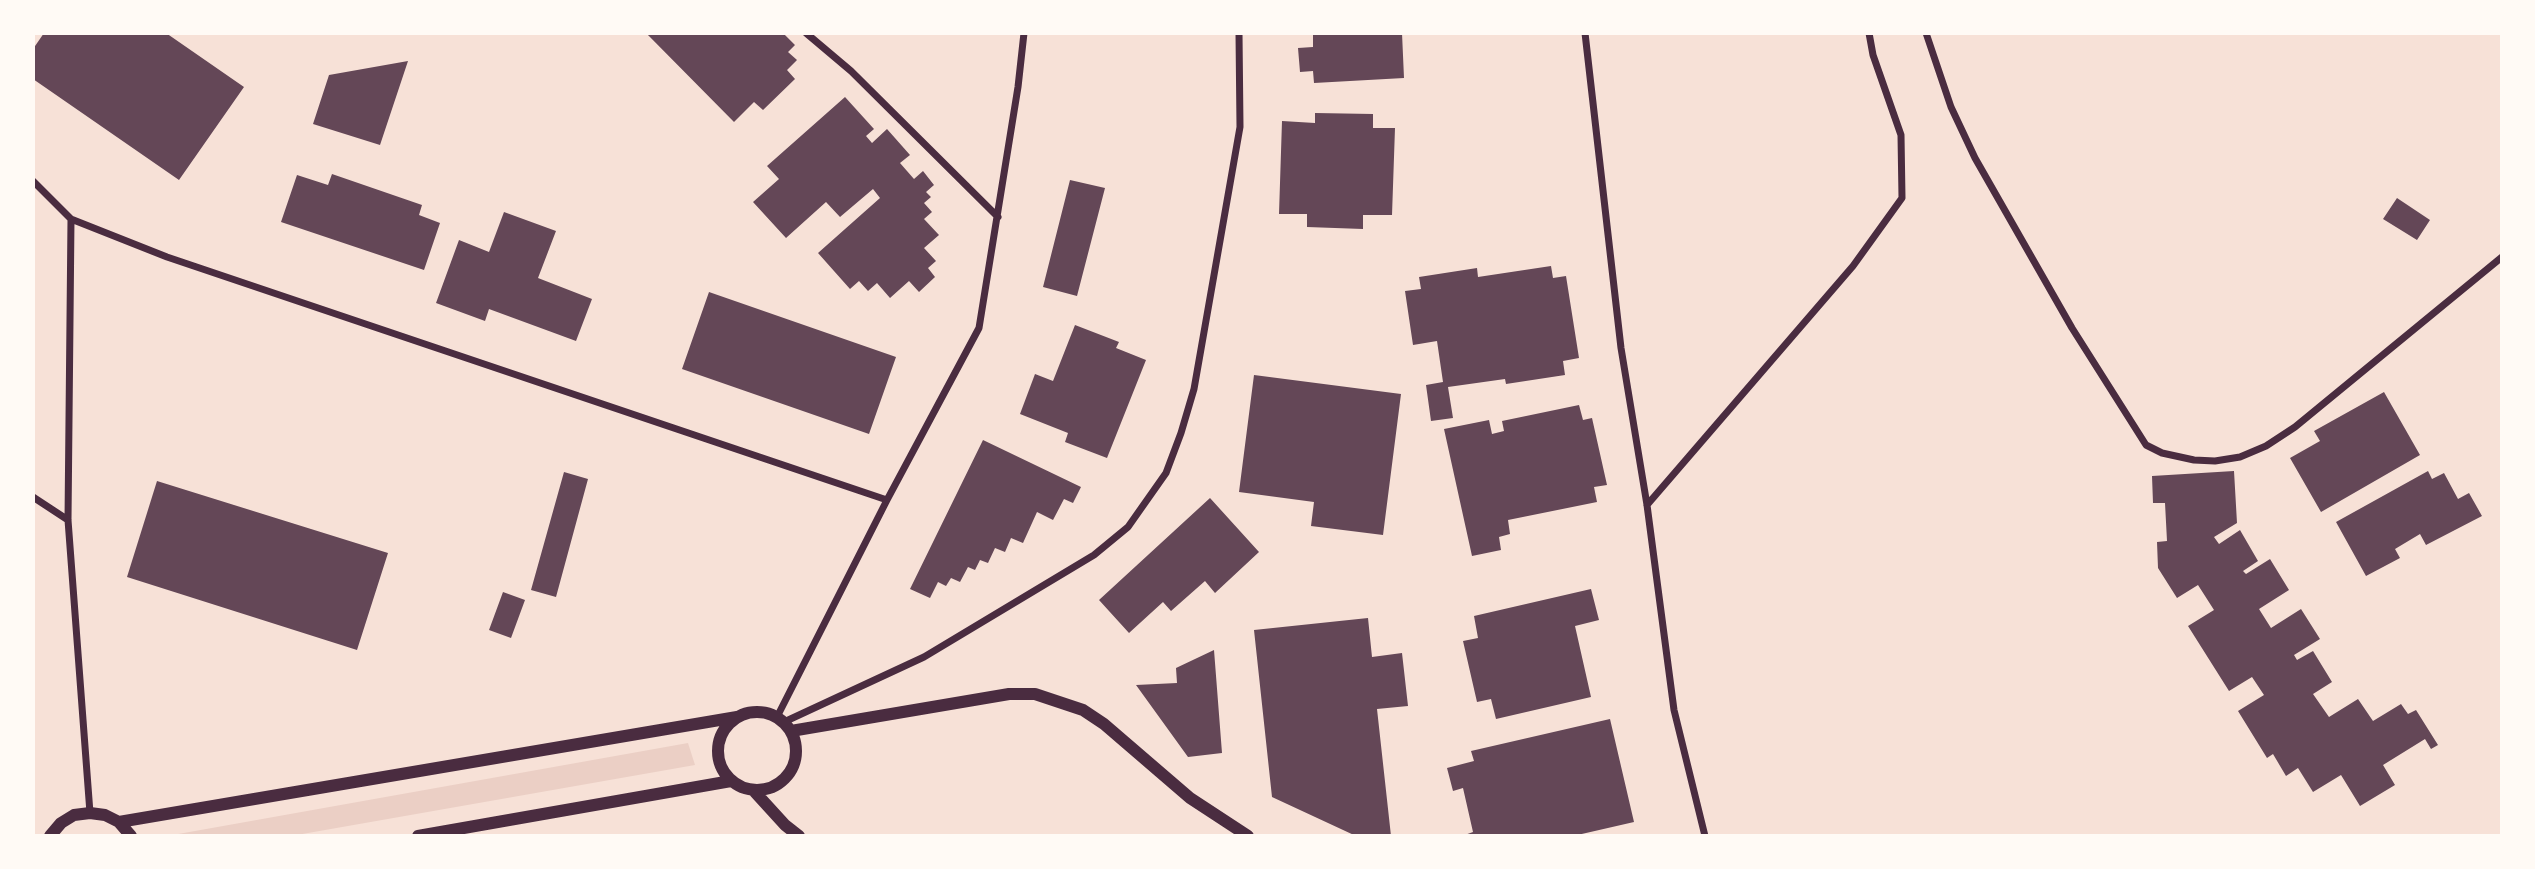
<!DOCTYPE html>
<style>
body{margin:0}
#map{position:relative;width:2535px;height:869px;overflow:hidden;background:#f7e1d7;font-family:Helvetica,sans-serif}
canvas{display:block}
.frame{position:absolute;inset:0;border:35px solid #fffaf5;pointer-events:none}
</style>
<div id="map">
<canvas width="2535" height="869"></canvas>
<div class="frame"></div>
</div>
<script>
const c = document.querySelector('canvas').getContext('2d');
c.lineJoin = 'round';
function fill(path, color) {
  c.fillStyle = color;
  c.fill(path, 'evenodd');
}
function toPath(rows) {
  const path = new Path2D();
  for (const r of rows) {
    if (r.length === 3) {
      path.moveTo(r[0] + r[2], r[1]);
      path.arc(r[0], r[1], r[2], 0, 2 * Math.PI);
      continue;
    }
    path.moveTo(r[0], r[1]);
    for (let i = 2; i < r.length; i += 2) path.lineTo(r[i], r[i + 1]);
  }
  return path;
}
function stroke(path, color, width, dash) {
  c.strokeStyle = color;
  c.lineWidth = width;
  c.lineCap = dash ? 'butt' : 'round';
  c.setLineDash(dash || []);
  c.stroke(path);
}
fill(toPath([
 [688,743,695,765,291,836,167,836]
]), '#ebcfc5');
fill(toPath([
 [44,33,166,33,244,87,179,180,33,79,33,49],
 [646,33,783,33,795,45,788,52,797,60,787,70,795,79,763,110,754,102,734,122],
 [1313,33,1402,33,1404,78,1314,83,1313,71,1300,72,1298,48,1313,47],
 [408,61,380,145,313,124,329,75],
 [845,97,874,129,866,136,872,143,887,129,910,155,900,163,914,179,923,171,934,185,926,192,931,197,924,203,932,212,924,219,939,235,924,248,936,261,928,268,935,277,919,292,909,281,890,298,877,283,868,291,859,281,850,289,818,253,880,198,873,189,840,217,826,202,786,238,753,202,779,179,767,166],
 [1315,113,1373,114,1373,128,1395,128,1392,215,1363,215,1363,229,1307,227,1307,214,1279,214,1282,121,1315,123],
 [332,174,422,205,419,215,440,223,424,270,281,222,297,175,328,185],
 [1070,180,1105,188,1077,296,1043,287],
 [2397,198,2430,220,2417,240,2383,219],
 [504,212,556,231,538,278,592,299,576,341,489,309,485,321,436,303,459,240,489,252],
 [1551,266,1553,278,1566,276,1579,358,1563,361,1565,375,1506,384,1505,379,1448,387,1453,418,1431,421,1426,385,1443,382,1437,341,1413,345,1405,291,1421,289,1419,277,1477,268,1478,277],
 [709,292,896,357,869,434,682,369],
 [1075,325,1119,342,1116,348,1146,360,1107,458,1065,442,1068,433,1020,414,1035,374,1053,381],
 [1254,375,1401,394,1383,535,1311,526,1314,502,1239,492],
 [2384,392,2420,455,2321,512,2290,458,2320,441,2314,431],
 [1579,405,1583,420,1592,418,1607,485,1594,487,1597,502,1508,520,1510,534,1499,537,1501,550,1472,556,1444,429,1489,420,1492,434,1504,431,1502,421],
 [983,440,1081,487,1073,503,1064,499,1053,520,1037,512,1023,543,1011,538,1005,552,995,548,988,563,980,560,975,570,968,567,960,582,951,578,946,586,938,582,930,598,910,589],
 [2234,471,2237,523,2214,537,2219,544,2240,530,2258,561,2243,571,2246,574,2270,559,2289,590,2259,609,2271,628,2301,609,2320,639,2294,655,2297,660,2313,651,2332,682,2313,694,2329,717,2358,699,2373,721,2401,704,2408,714,2416,710,2438,745,2431,749,2425,739,2383,765,2395,785,2360,806,2341,775,2313,792,2298,768,2286,776,2273,754,2267,758,2238,711,2264,695,2252,677,2229,691,2188,626,2214,610,2198,585,2177,598,2158,568,2157,542,2167,541,2165,503,2153,503,2152,476],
 [2428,471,2432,479,2444,473,2458,499,2469,493,2482,516,2426,545,2420,534,2395,549,2400,558,2366,576,2336,522],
 [564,472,588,479,556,597,531,590],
 [157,481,388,553,357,650,127,577],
 [1210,498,1259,552,1215,593,1205,581,1171,611,1163,602,1129,633,1099,600],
 [1591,589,1599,620,1575,626,1591,697,1496,719,1491,699,1477,702,1463,641,1478,638,1474,616],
 [503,592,525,600,511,638,489,630],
 [1368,618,1372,657,1402,653,1408,706,1377,709,1391,836,1356,836,1272,797,1254,630],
 [1214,650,1222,753,1188,757,1136,685,1177,683,1176,668],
 [1610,719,1634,822,1573,836,1462,836,1473,832,1463,788,1453,791,1447,768,1474,761,1471,751]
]), '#644757');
stroke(toPath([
 [806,33,851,71,998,217],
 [1585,33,1621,348,1647,505,1674,710,1705,836],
 [1926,33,1951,107,1975,158,2072,328,2146,445,2162,453,2194,460,2215,461,2240,457,2266,446,2295,427,2502,257],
 [33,181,71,219,167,257,887,500],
 [71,219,68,520,90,813],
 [33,497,68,520],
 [1647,505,1853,266,1902,198,1901,135,1873,55,1869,33],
 [777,717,887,500,979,328,1018,87,1024,33],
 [784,722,924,657,1094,555,1128,527,1166,473,1181,433,1194,389,1240,127,1239,33]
]), '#4a2c40', 7);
stroke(toPath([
 [757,751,39],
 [791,731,1009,694,1035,694,1083,710,1104,724,1190,798,1248,836],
 [754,791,785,825,799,836],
 [119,822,737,717],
 [50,836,61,823,74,815,90,813,105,815,119,822,131,836],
 [418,836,731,781]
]), '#4a2c40', 12);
</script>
